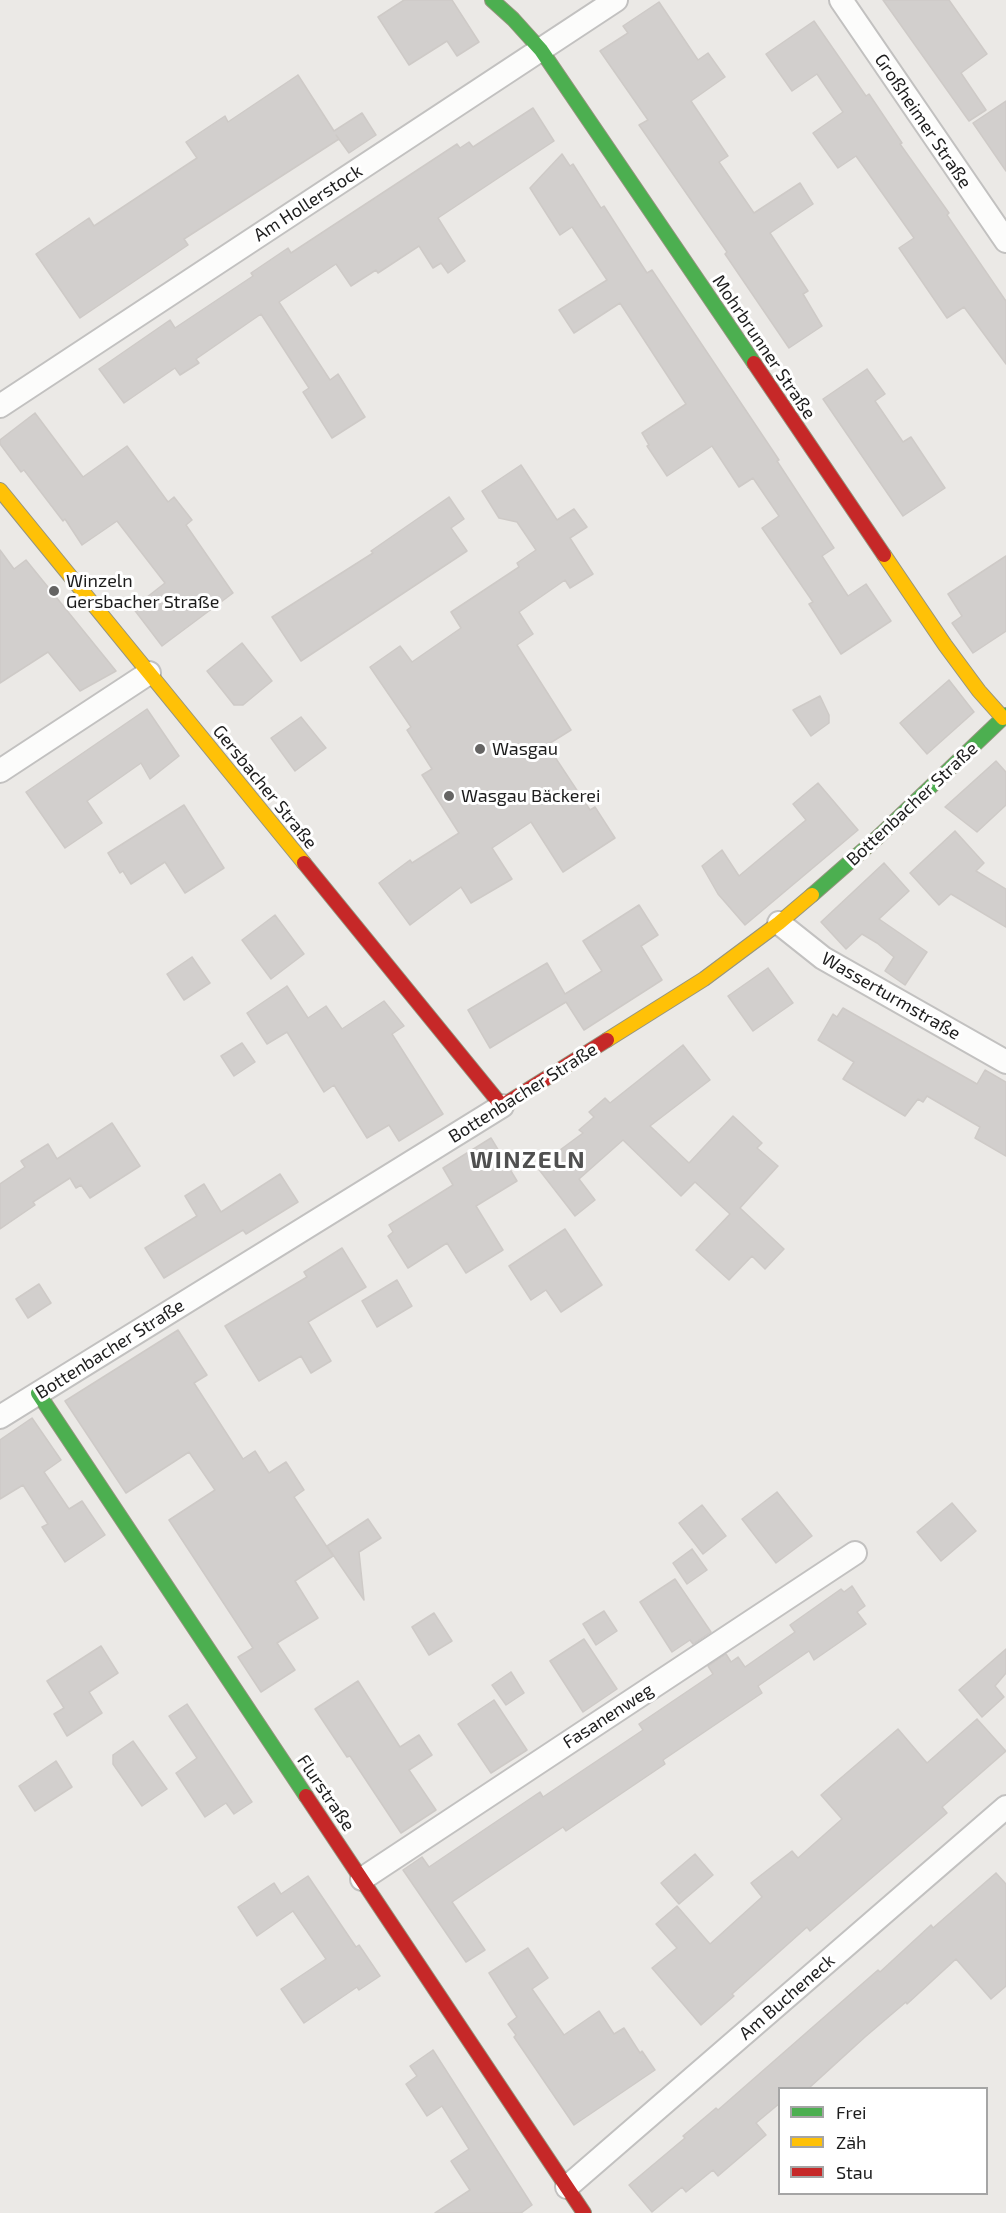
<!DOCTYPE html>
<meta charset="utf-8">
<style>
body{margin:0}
#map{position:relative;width:1006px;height:2213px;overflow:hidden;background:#ebe9e6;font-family:"Exo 2",sans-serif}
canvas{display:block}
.legend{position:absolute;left:778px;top:2087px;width:210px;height:108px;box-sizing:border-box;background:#fff;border:2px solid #a5a5a5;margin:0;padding:8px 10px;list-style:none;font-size:18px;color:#1d1d1d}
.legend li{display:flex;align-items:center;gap:12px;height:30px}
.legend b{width:30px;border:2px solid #a5a5a5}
</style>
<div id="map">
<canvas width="1006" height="2213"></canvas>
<ul class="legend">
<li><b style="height:8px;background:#4caf50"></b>Frei</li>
<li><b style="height:8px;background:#ffc107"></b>Zäh</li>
<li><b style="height:8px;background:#c62828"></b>Stau</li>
</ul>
</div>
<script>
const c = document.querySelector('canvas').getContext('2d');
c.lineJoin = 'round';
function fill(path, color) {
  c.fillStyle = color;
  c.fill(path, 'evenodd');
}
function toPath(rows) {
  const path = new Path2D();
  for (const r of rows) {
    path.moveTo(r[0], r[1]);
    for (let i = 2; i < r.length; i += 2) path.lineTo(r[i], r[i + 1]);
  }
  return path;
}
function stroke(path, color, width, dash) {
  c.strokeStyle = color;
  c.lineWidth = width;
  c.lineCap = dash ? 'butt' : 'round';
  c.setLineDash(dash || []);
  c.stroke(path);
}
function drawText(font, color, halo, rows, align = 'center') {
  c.font = font + ' "Exo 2",sans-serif';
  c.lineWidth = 6;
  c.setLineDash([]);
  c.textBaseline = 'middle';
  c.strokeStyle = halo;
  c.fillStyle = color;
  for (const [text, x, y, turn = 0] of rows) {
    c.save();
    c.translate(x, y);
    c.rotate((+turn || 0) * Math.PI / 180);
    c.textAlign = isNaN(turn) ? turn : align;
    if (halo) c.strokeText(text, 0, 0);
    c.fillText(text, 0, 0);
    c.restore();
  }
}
const building = toPath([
 [404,0,452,0,479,42,457,56,447,41,409,65,378,17,404,0],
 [883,0,949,0,987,54,961,73,986,110,969,121,883,0],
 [659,2,698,60,708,53,725,77,691,101,728,156,719,162,754,213,800,183,813,204,770,233,808,291,803,294,822,326,789,348,725,254,727,252,639,125,648,120,600,51,628,33,623,26,659,2],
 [814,21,866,96,869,94,902,143,900,144,949,213,947,215,1006,301,1006,364,964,307,947,318,899,248,914,238,856,156,838,168,813,133,843,112,817,74,792,91,766,54,814,21],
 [298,75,334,131,362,113,376,135,349,153,336,135,339,139,184,239,188,245,80,318,36,254,89,218,94,226,197,158,186,142,225,116,228,122,298,75],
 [1006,101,1006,171,973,123,1006,101],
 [533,108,554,141,438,218,465,261,448,273,441,263,433,268,419,246,378,273,376,270,351,286,336,264,279,302,330,380,338,374,365,417,332,438,303,392,309,388,261,314,196,359,199,363,180,375,175,368,124,403,99,369,170,320,175,328,253,276,251,273,288,248,291,253,457,144,460,148,469,142,473,147,533,108],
 [562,154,570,166,573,164,601,208,604,206,647,273,652,270,779,460,777,461,834,548,822,556,848,596,866,584,891,621,841,654,809,604,813,602,762,528,779,516,753,478,739,487,712,446,667,476,647,446,649,445,642,433,686,404,620,303,574,333,559,310,607,280,572,227,560,235,530,188,562,154],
 [867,369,885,394,875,401,903,442,911,437,945,488,903,516,823,399,867,369],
 [35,413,83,477,127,446,168,502,174,497,192,520,186,525,233,593,162,646,133,608,165,583,117,521,82,545,65,519,63,521,24,470,21,472,0,444,0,440,35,413],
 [521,465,557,520,574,509,587,527,570,538,593,574,570,588,565,580,519,612,533,634,517,645,571,730,547,745,590,810,595,807,615,838,563,872,531,822,492,848,512,879,471,903,461,887,410,925,379,883,410,860,412,863,459,833,422,775,432,769,407,730,411,727,370,667,400,646,412,662,461,628,451,612,519,567,517,563,536,550,517,522,499,518,482,491,521,465],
 [449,497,464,519,451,528,467,551,301,661,272,617,373,553,371,551,449,497],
 [0,550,14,569,26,560,116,671,80,691,48,652,0,683,0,550],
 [1006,556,1006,631,973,653,952,623,962,616,948,594,1006,556],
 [242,643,272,681,243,705,234,705,207,671,242,643],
 [949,680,974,712,927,754,900,723,949,680],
 [820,696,829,715,829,723,811,736,793,710,820,696],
 [147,709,179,756,150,779,141,763,87,801,102,823,65,848,26,792,147,709],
 [301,717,326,748,295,771,271,738,301,717],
 [996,761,1006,772,1006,805,977,832,945,807,996,761],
 [818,783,858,830,745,925,718,894,702,866,722,850,739,876,806,820,793,804,818,783],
 [184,805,224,868,185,893,165,862,131,884,123,871,120,873,108,853,184,805],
 [955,831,984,863,976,871,1006,889,1006,927,951,894,939,905,910,873,955,831],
 [884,863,909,891,879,919,927,952,905,985,885,971,894,957,877,943,862,934,846,949,821,922,884,863],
 [639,905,658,935,641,946,662,980,584,1030,566,1002,490,1048,468,1010,547,963,565,994,602,971,583,941,639,905],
 [275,915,304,954,271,979,242,940,275,915],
 [192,957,210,983,184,1000,167,974,192,957],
 [768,968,793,1003,753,1031,728,996,768,968],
 [287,986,308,1018,326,1006,342,1029,384,1001,404,1026,392,1034,443,1114,399,1141,389,1125,367,1138,334,1085,324,1092,287,1032,267,1044,247,1013,287,986],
 [843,1008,977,1084,985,1070,1006,1082,1006,1156,975,1138,980,1127,927,1096,923,1102,918,1099,905,1116,843,1079,854,1062,818,1040,833,1014,837,1017,843,1008],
 [242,1043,255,1062,234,1076,221,1056,242,1043],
 [683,1045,710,1080,650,1126,689,1163,733,1116,762,1143,757,1148,778,1166,740,1208,784,1249,765,1269,752,1256,729,1280,696,1250,730,1214,695,1182,681,1196,623,1140,579,1179,595,1200,575,1216,537,1167,583,1133,579,1130,594,1117,589,1112,605,1098,610,1103,683,1045],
 [112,1123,140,1166,90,1198,81,1185,76,1188,70,1178,33,1202,35,1205,0,1229,0,1184,25,1167,21,1161,48,1144,57,1159,112,1123],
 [491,1138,517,1181,476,1206,503,1250,466,1273,447,1243,408,1268,388,1236,393,1232,389,1225,453,1185,443,1168,491,1138],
 [280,1174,298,1202,246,1234,243,1230,164,1278,145,1248,197,1216,185,1196,204,1184,221,1212,280,1174],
 [565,1229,602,1285,561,1312,546,1290,531,1300,509,1266,565,1229],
 [342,1248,366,1287,308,1322,331,1361,311,1373,301,1356,259,1381,225,1326,307,1277,304,1272,342,1248],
 [397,1280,412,1306,377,1327,362,1301,397,1280],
 [39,1284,51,1303,28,1318,16,1299,39,1284],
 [178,1330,207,1375,194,1383,243,1459,255,1451,269,1473,286,1462,304,1490,294,1497,333,1556,295,1581,318,1618,277,1643,295,1670,261,1692,238,1657,253,1648,169,1520,215,1490,189,1452,126,1493,65,1401,178,1330],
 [32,1418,61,1460,44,1472,69,1509,82,1501,105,1535,65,1562,42,1527,48,1524,23,1485,0,1499,0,1440,32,1418],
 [777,1492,812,1536,776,1563,742,1519,777,1492],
 [952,1503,976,1531,941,1561,917,1532,952,1503],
 [702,1505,726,1536,703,1554,679,1523,702,1505],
 [368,1519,381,1538,359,1552,364,1600,327,1546,368,1519],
 [692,1549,707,1570,687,1584,673,1563,692,1549],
 [675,1579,711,1632,693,1644,690,1640,672,1652,640,1602,675,1579],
 [852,1586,865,1606,857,1612,866,1624,814,1660,809,1651,758,1686,762,1693,663,1760,665,1764,566,1831,563,1827,452,1902,485,1950,466,1962,403,1870,422,1857,429,1867,540,1792,543,1797,643,1730,639,1724,713,1674,708,1666,726,1654,731,1662,738,1657,745,1667,795,1632,790,1625,841,1589,844,1592,852,1586],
 [604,1611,617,1631,596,1645,583,1624,604,1611],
 [434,1613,452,1641,429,1655,412,1627,434,1613],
 [584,1639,617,1689,583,1712,550,1661,584,1639],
 [101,1646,118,1673,89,1692,102,1713,67,1736,54,1714,64,1708,47,1681,101,1646],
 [1006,1649,1006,1673,995,1686,1004,1697,982,1717,959,1690,1006,1649],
 [511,1672,524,1693,506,1705,492,1685,511,1672],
 [358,1681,400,1747,419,1735,432,1755,409,1770,436,1810,401,1833,350,1756,347,1757,315,1709,358,1681],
 [494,1700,527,1750,491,1773,458,1724,494,1700],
 [187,1704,252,1802,234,1814,226,1803,205,1817,176,1773,197,1758,169,1716,187,1704],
 [977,1719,1006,1751,942,1807,947,1813,810,1931,807,1927,732,1994,734,1996,701,2025,652,1968,677,1948,656,1924,677,1906,710,1944,762,1897,751,1883,792,1851,798,1858,842,1819,821,1795,898,1729,927,1763,977,1719],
 [133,1741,167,1789,142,1806,113,1764,113,1755,133,1741],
 [56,1761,72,1787,35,1811,19,1786,56,1761],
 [695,1854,713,1875,679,1904,661,1883,695,1854],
 [996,1873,1006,1884,1006,1986,991,1999,956,1959,907,2004,906,2002,865,2037,809,2088,780,2088,780,2103,756,2123,766,2135,718,2176,713,2170,686,2192,682,2187,652,2212,629,2185,685,2138,683,2136,716,2108,718,2110,878,1970,880,1972,931,1925,933,1928,996,1873],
 [308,1876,356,1947,359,1945,380,1976,359,1990,357,1987,304,2023,281,1989,326,1959,293,1911,257,1936,238,1907,274,1883,281,1894,308,1876],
 [528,1948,548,1978,532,1989,564,2035,599,2011,614,2034,624,2028,640,2053,642,2051,655,2070,574,2125,514,2037,516,2035,508,2024,517,2017,489,1973,528,1948],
 [433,2050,532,2205,521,2213,435,2213,470,2190,451,2161,469,2149,442,2106,427,2116,406,2084,417,2076,410,2066,433,2050]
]);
fill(building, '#d2cfcd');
stroke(building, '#cecac7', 1.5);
const street = toPath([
 [841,0,1006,241],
 [0,406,616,0],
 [0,771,149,673],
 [779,923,823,958,1006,1062],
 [0,1417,502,1106],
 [362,1879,855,1553],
 [567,2187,1006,1807]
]);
const fast = toPath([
 [492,0,513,19,541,50,754,363],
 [812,895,877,838,1006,715],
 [38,1393,306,1796]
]);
const slow = toPath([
 [0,490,304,863],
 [884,555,945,645,979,691,1003,718],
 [607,1040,704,979,779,923,812,895]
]);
const jam = toPath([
 [754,363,884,555],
 [304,863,502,1106,607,1040],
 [306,1796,584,2213]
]);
stroke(street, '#c2c1c0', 26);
stroke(fast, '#95947e', 16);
stroke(slow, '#95947e', 16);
stroke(jam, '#95947e', 16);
stroke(street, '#fcfcfb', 22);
stroke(fast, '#4caf50', 14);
stroke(slow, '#ffc107', 14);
stroke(jam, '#c62828', 14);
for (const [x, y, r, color] of [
 [54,591,6,"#656463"],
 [480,749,6,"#656463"],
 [449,796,6,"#656463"]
]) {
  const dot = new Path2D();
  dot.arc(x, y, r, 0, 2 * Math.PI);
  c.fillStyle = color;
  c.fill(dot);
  stroke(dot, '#fff', 2);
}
drawText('18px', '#1d1d1d', '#fff', [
 ["Großheimer Straße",923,121,56],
 ["Am Hollerstock",308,203,-33],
 ["Mohrbrunner Straße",764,347,56],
 ["Gersbacher Straße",265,787,51],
 ["Bottenbacher Straße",912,804,-43],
 ["Wasserturmstraße",891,996,30],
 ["Bottenbacher Straße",523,1093,-32],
 ["Bottenbacher Straße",110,1349,-32],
 ["Fasanenweg",608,1716,-33],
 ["Flurstraße",326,1793,56],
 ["Am Bucheneck",787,1997,-41]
]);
drawText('18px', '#1d1d1d', '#fff', [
 ["Winzeln",66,581],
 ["Gersbacher Straße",66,602],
 ["Wasgau",492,749],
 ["Wasgau Bäckerei",461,796]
], 'left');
c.letterSpacing = '1.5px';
drawText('bold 24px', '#505050', '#fff', [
 ["WINZELN",528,1160]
]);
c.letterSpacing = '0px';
</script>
